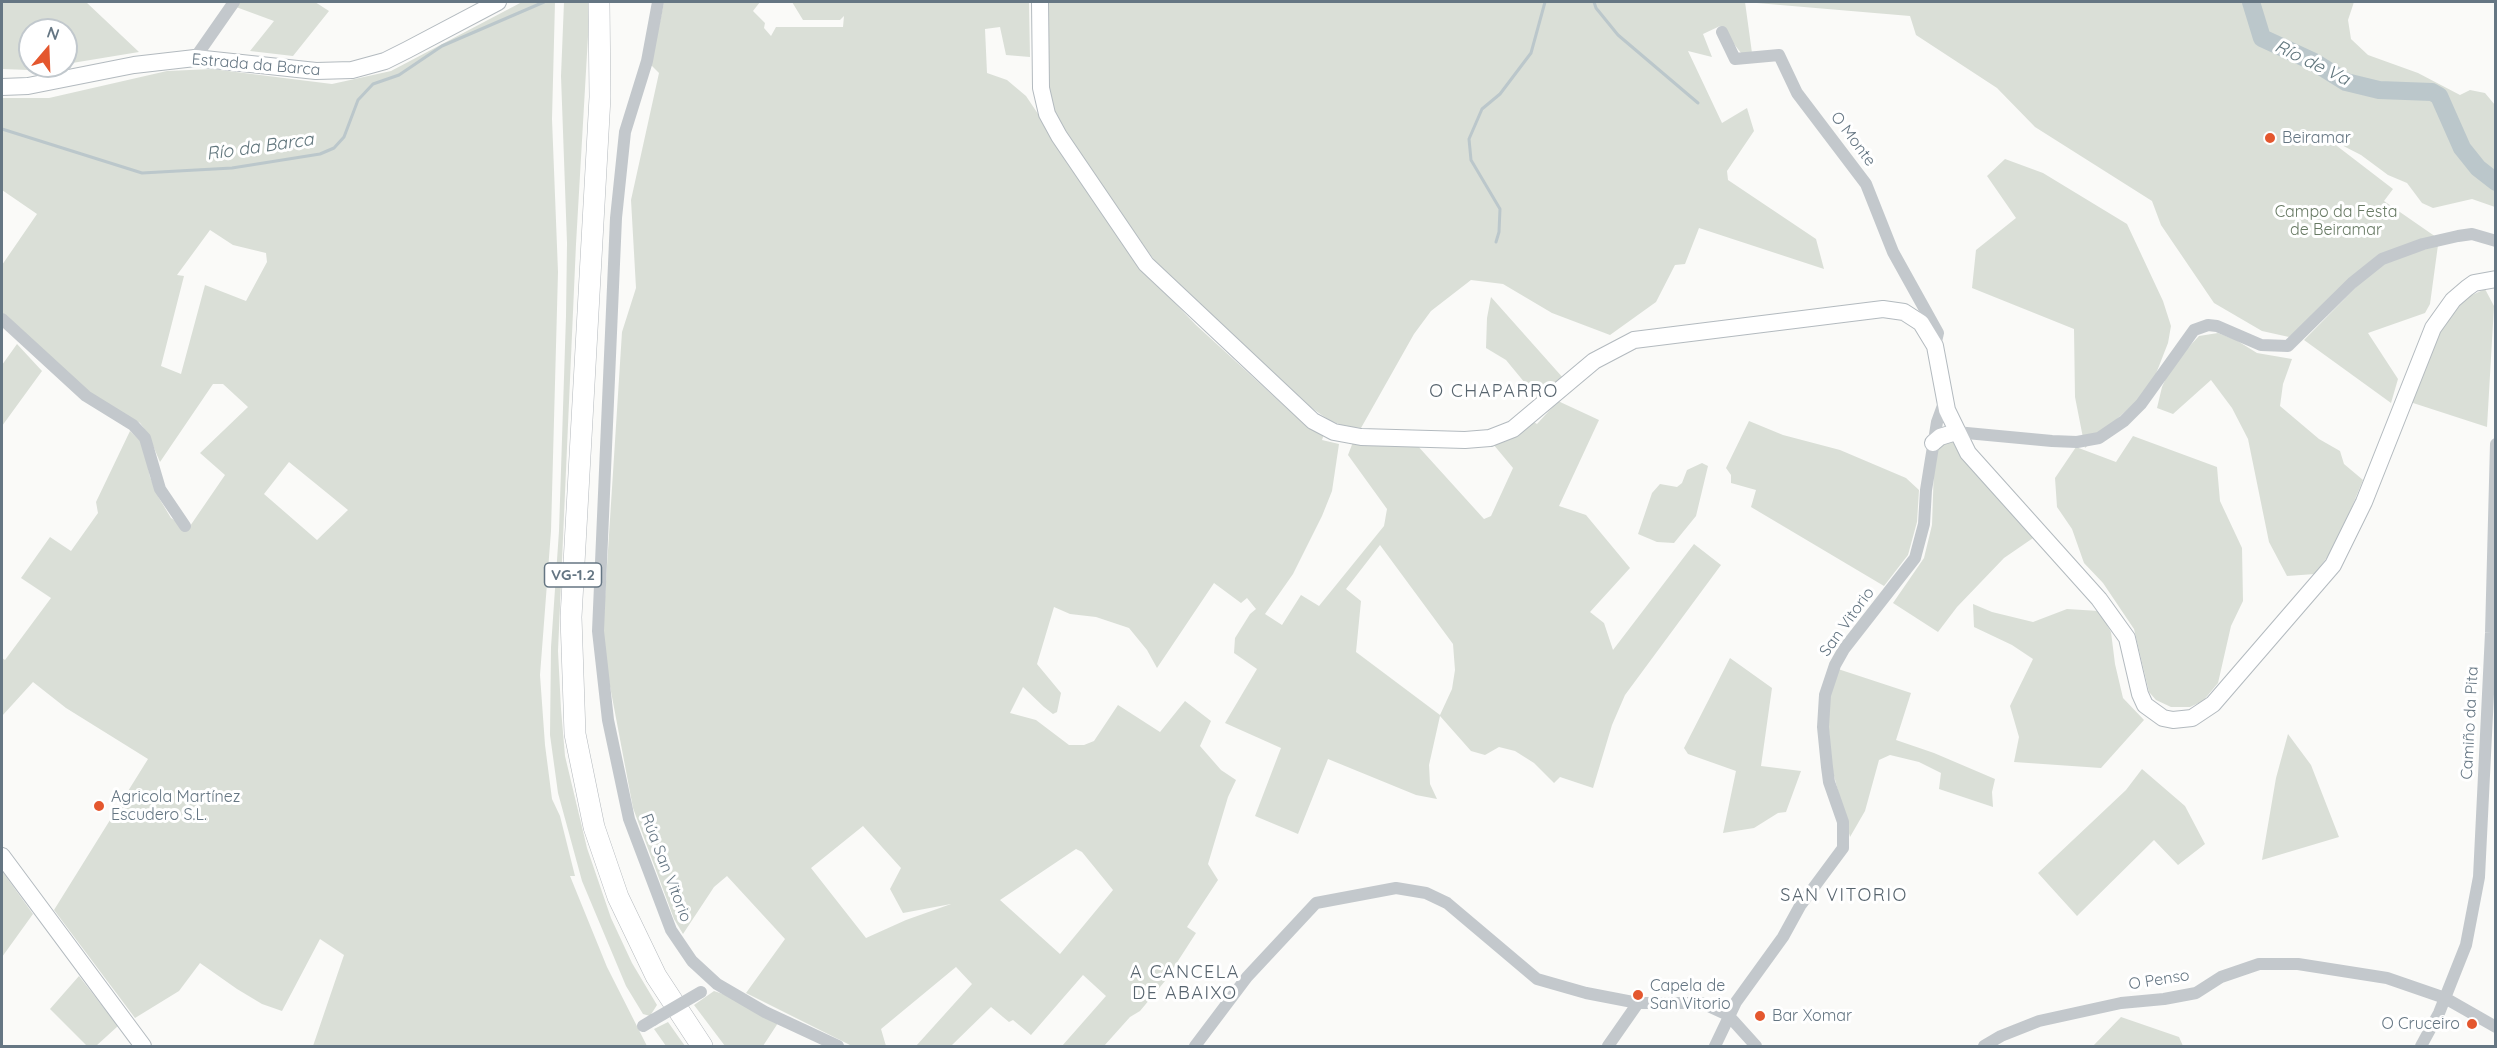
<!DOCTYPE html>
<meta charset="utf-8">
<style>
body{margin:0}
#map{position:relative;width:2497px;height:1048px;overflow:hidden;background:#fafaf8;font-family:Quicksand,sans-serif}
canvas{display:block}
.frame{position:absolute;inset:0;border:3px solid #657683;pointer-events:none}
.north{position:absolute;left:18px;top:18px;width:60px;height:60px;box-sizing:border-box;background:#fff;border:2px solid #c1c8cd;border-radius:50%;rotate:19deg;font-size:16px;font-weight:700;line-height:24px;text-align:center;color:#657683}
.north::after{content:'';display:block;margin:auto;width:21px;height:27px;background:#e4572e;clip-path:polygon(50% 0,100% 100%,50% 72%,0 100%)}
</style>
<div id="map">
<canvas width="2497" height="1048"></canvas>
<div class="frame"></div>
<div class="north">N</div>
</div>
<script>
const c = document.querySelector('canvas').getContext('2d');
c.lineJoin = 'round';
function fill(path, color) {
  c.fillStyle = color;
  c.fill(path, 'evenodd');
}
function toPath(rows) {
  const path = new Path2D();
  for (const r of rows) {
    path.moveTo(r[0], r[1]);
    for (let i = 2; i < r.length; i += 2) path.lineTo(r[i], r[i + 1]);
  }
  return path;
}
function stroke(path, color, width, dash) {
  c.strokeStyle = color;
  c.lineWidth = width;
  c.lineCap = dash ? 'butt' : 'round';
  c.setLineDash(dash || []);
  c.stroke(path);
}
function drawText(font, color, halo, rows, align = 'center') {
  c.font = font + ' Quicksand,sans-serif';
  c.lineWidth = 6;
  c.setLineDash([]);
  c.textBaseline = 'middle';
  c.strokeStyle = halo;
  c.fillStyle = color;
  for (const [text, x, y, turn = 0] of rows) {
    c.save();
    c.translate(x, y);
    c.rotate((+turn || 0) * Math.PI / 180);
    c.textAlign = isNaN(turn) ? turn : align;
    if (halo) c.strokeText(text, 0, 0);
    c.fillText(text, 0, 0);
    c.restore();
  }
}
fill(toPath([
 [2,2,86,2,139,52,66,64,66,30,30,30,30,66,55,66,29,70,2,69],
 [240,2,315,2,329,11,293,56,250,51,274,21,236,7],
 [522,2,555,2,552,119,558,272,551,531,540,675,545,745,552,799,560,816,575,876,570,876,607,967,647,1046,313,1046,344,955,320,939,282,1011,262,1004,237,989,200,963,179,991,135,1018,54,910,148,759,66,708,33,682,2,716,2,658,5,660,51,598,21,578,50,537,71,551,98,513,96,502,130,431,143,443,150,477,159,498,171,518,188,529,225,475,200,453,248,407,223,384,213,384,160,462,148,434,140,423,86,391,2,315,2,265,37,214,2,190,2,98,49,98,167,71,212,69,332,84,391,71],
 [210,230,233,245,266,253,267,262,246,301,205,285,181,374,161,366,184,276,177,275],
 [289,462,348,510,317,540,264,494],
 [564,2,590,2,576,244,558,651,561,709,565,756,587,848,611,918,632,963,657,1005,650,1016,643,1014,626,986,582,881,558,793,550,735,551,647,559,531,566,316,567,243,561,76],
 [664,2,760,2,753,11,765,23,764,28,771,36,776,27,843,27,844,16,840,20,803,20,792,2,1029,2,1030,57,1006,55,1000,27,985,29,987,73,1007,80,1026,96,1142,269,1196,325,1303,423,1324,434,1322,440,1339,444,1332,491,1322,516,1293,574,1265,614,1282,625,1301,595,1319,606,1384,526,1387,509,1348,455,1353,442,1416,444,1484,519,1491,516,1513,468,1493,444,1532,421,1537,424,1558,401,1599,420,1559,506,1586,515,1630,568,1590,612,1604,623,1613,650,1694,544,1721,565,1625,695,1612,725,1593,788,1560,777,1554,783,1534,763,1515,751,1499,747,1485,755,1471,751,1440,716,1429,765,1430,784,1437,799,1416,795,1328,759,1298,834,1255,816,1281,748,1225,723,1257,669,1234,653,1235,638,1250,614,1256,609,1247,598,1241,603,1214,583,1157,668,1147,650,1129,628,1096,617,1070,614,1054,607,1037,664,1061,693,1057,712,1053,714,1044,707,1023,687,1010,713,1036,720,1069,745,1084,745,1094,741,1118,705,1160,732,1185,701,1211,721,1200,746,1221,770,1236,780,1228,797,1208,864,1218,880,1187,927,1196,933,1165,981,1140,1011,1130,1017,1104,1046,1062,1046,1106,996,1083,975,1031,1035,1013,1020,1009,1022,991,1007,951,1046,916,1046,972,984,956,967,881,1029,886,1046,852,1046,746,993,785,939,727,876,714,887,683,934,674,919,633,808,602,644,622,332,636,288,631,200,659,73,651,65],
 [1380,545,1453,644,1455,670,1452,689,1440,715,1356,652,1361,601,1346,589],
 [863,826,901,868,890,889,903,913,951,904,906,920,866,938,811,868],
 [1076,849,1082,852,1113,890,1060,954,1000,900],
 [1046,2,2354,2,2348,20,2351,39,2368,55,2418,73,2460,95,2470,90,2485,93,2495,105,2495,207,2472,199,2433,208,2422,203,2407,183,2388,175,2361,155,2324,136,2393,189,2384,201,2436,237,2411,243,2289,337,2262,331,2214,303,2161,225,2152,201,2035,127,1997,88,1916,35,1910,16,1745,2,1752,53,1741,53,1720,26,1703,34,1712,57,1688,51,1722,123,1747,108,1754,131,1727,171,1728,180,1816,239,1824,269,1699,228,1685,264,1675,265,1656,302,1610,335,1552,313,1503,284,1471,280,1431,311,1414,334,1361,428,1346,427,1329,420,1303,402,1241,342,1177,285,1155,261,1101,187,1068,140,1052,107,1047,77],
 [2005,159,2043,173,2127,224,2163,301,2171,326,2168,343,2150,389,2085,448,2075,397,2074,329,1972,288,1976,250,2016,218,1987,176],
 [2438,245,2430,304,2425,313,2368,333,2398,379,2391,403,2304,340,2371,272,2385,262],
 [2485,289,2494,306,2487,427,2410,402,2444,322,2468,297],
 [1491,297,1564,379,1539,400,1506,360,1486,348,1487,318],
 [2218,333,2236,340,2257,353,2292,359,2283,384,2280,406,2319,439,2340,451,2344,464,2363,480,2336,545,2315,574,2287,576,2269,542,2248,439,2232,408,2211,380,2173,414,2157,408,2162,387,2172,365,2199,336],
 [17,344,42,371,2,426,2,365],
 [1749,421,1783,435,1840,450,1906,478,1919,490,1917,522,1908,555,1884,586,1751,507,1756,490,1731,483,1731,475,1726,468],
 [2133,436,2217,467,2220,501,2242,548,2243,601,2231,626,2218,683,2203,701,2190,707,2171,707,2156,700,2149,692,2134,629,2103,583,2084,563,2072,529,2057,507,2055,478,2076,447,2116,462],
 [1948,441,1956,442,2036,536,2004,558,1957,607,1938,632,1893,603,1924,558,1932,525,1934,467,1938,448],
 [1702,463,1708,466,1696,516,1674,543,1657,542,1638,534,1652,493,1660,484,1677,487,1682,483,1687,470],
 [1973,604,1992,612,2033,622,2067,609,2099,611,2111,632,2115,664,2123,698,2144,720,2101,768,2014,762,2019,737,2010,706,2033,659,2012,645,1974,627],
 [1730,658,1772,688,1761,766,1801,771,1786,812,1778,813,1754,828,1723,833,1736,771,1688,754,1684,748],
 [1838,669,1911,693,1896,740,1934,753,1995,779,1992,792,1993,807,1939,789,1941,773,1919,762,1890,755,1879,760,1865,811,1850,837,1832,768,1827,707],
 [2288,734,2311,765,2339,837,2262,860,2276,778],
 [2142,769,2185,806,2205,844,2178,865,2154,840,2077,916,2038,873,2126,790],
 [2,871,33,914,2,957],
 [79,976,118,1026,96,1046,87,1046,50,1009],
 [714,991,726,995,778,1023,763,1046,725,1046,694,1005],
 [2121,1017,2179,1037,2183,1046,2093,1046],
 [668,1022,685,1046,666,1046,654,1029]
]), '#dadfd7');
stroke(toPath([
 [1594,2,1596,8,1618,35,1698,103],
 [2,129,142,173,232,168,320,154,334,148,344,137,358,100,373,84,399,75,442,46,544,2],
 [1496,242,1499,232,1500,209,1471,160,1469,139,1482,109,1500,94,1531,53,1545,2]
]), '#bbc7cb', 3);
stroke(toPath([
 [2251,2,2262,38,2314,62,2346,82,2379,90,2432,92,2439,96,2462,148,2478,168,2496,182]
]), '#bbc7cb', 18);
const secondary = toPath([
 [1040,2,1041,88,1047,114,1059,136,1146,264,1313,421,1334,432,1361,437,1465,440,1490,438,1513,429,1594,361,1634,340,1883,309,1904,312,1921,323,1935,346,1947,410,1968,453,2099,599,2127,638,2140,694,2145,705,2163,718,2173,720,2192,718,2213,704,2333,565,2364,502,2433,328,2453,300,2467,288,2474,283,2496,279],
 [2,87,28,86,134,65,195,58,316,71,352,70,385,61,407,50,498,2],
 [1933,443,1940,437,1956,432],
 [2,856,143,1046]
]);
const highway = toPath([
 [599,2,600,97,571,617,575,734,594,827,618,897,656,976,702,1046]
]);
stroke(secondary, '#b3babf', 18);
stroke(highway, '#b4b9bd', 22);
stroke(toPath([
 [658,2,647,61,625,132,616,218,598,631,608,720,629,819,671,930,692,961,717,984,765,1012,838,1046],
 [1722,32,1735,59,1779,55,1797,93,1866,184,1893,252,1938,333,1935,346],
 [195,58,234,2],
 [2,319,86,396,133,425,145,438,160,489,185,526],
 [1956,432,2052,441,2077,442,2099,438,2124,421,2141,404,2194,330,2208,325,2217,326,2261,345,2288,346,2352,283,2382,259,2423,244,2458,236,2472,234,2496,241],
 [643,1026,653,1020],
 [1195,1046,1247,977,1316,903,1396,888,1426,893,1447,903,1537,979,1586,993,1638,1003,1702,1003,1728,1015,1756,1046],
 [1608,1046,1638,1003],
 [1715,1046,1736,1002,1783,937,1800,906,1843,848,1843,822,1829,782,1827,767,1823,727,1825,695,1835,665,1844,649,1915,558,1924,524,1926,490,1937,422,1945,400],
 [1984,1046,2001,1036,2039,1021,2121,1003,2164,999,2196,993,2221,977,2259,964,2298,964,2387,978,2445,998,2496,1027],
 [2421,1046,2439,1013,2466,945,2479,877,2491,633,2496,444]
]), '#c3c8cc', 12);
stroke(secondary, '#fff', 16);
stroke(highway, '#fff', 21);
stroke(toPath([
 [653,1020,701,992]
]), '#c3c8cc', 12);
for (const [x, y, r, color] of [
 [2270,138,6,"#e4572e"],
 [99,806,6,"#e4572e"],
 [1638,995,6,"#e4572e"],
 [1760,1016,6,"#e4572e"],
 [2472,1024,6,"#e4572e"]
]) {
  const dot = new Path2D();
  dot.arc(x, y, r, 0, 2 * Math.PI);
  c.fillStyle = color;
  c.fill(dot);
  stroke(dot, '#fff', 2);
}
for (const [x, y, w] of [
 [573,575,57]
]) {
  const box = new Path2D();
  box.roundRect(x - w / 2, y - 12, w, 24, 4.5);
  c.fillStyle = '#fff';
  c.fill(box);
  stroke(box, '#657683', 1.5);
}
drawText('bold 15px', '#657683', null, [
 ["VG-1.2",573,575]
]);
drawText('16px', '#657683', '#fff', [
 ["Estrada da Barca",256,65,5],
 ["O Monte",1853,139,53],
 ["San Vitorio",1847,622,-54],
 ["Camiño da Pita",2470,723,-87],
 ["Rúa San Vitorio",666,868,69],
 ["O Penso",2159,980,-9]
]);
drawText('16px', '#657683', '#fff', [
 ["Beiramar",2282,138],
 ["Agricola Martínez",111,797],
 ["Escudero S.L.",111,815],
 ["Capela de",1650,986],
 ["San Vitorio",1650,1004],
 ["Bar Xomar",1772,1016],
 ["O Cruceiro",2460,1024,"right"]
], 'left');
drawText('16px', '#687a64', '#fff', [
 ["Campo da Festa",2336,212],
 ["de Beiramar",2336,230]
]);
drawText('italic 18px', '#60757c', '#fff', [
 ["Río de Va",2312,63,26],
 ["Río da Barca",260,147,-8]
]);
c.letterSpacing = '1.5px';
drawText('18px', '#57646e', '#fff', [
 ["O CHAPARRO",1494,392],
 ["SAN VITORIO",1844,896],
 ["A CANCELA",1185,973],
 ["DE ABAIXO",1185,994]
]);
c.letterSpacing = '0px';
</script>
